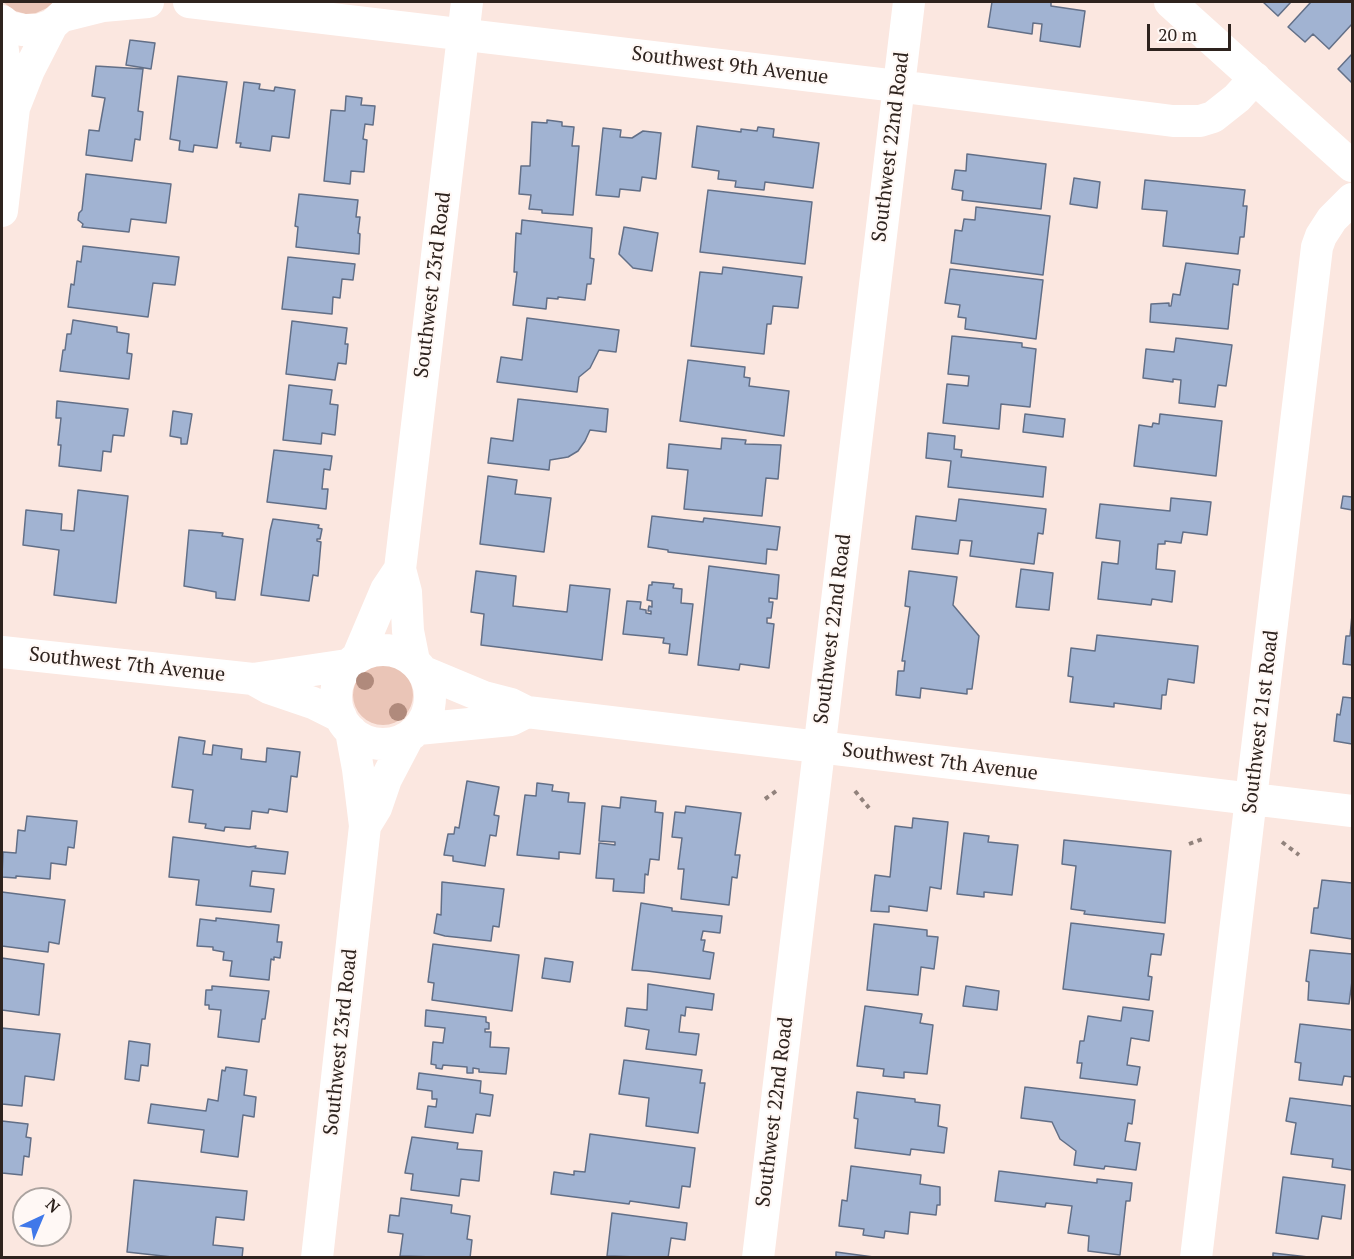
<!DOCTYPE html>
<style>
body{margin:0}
#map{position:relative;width:1354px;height:1259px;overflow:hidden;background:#fbe7e0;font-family:"PT Serif",serif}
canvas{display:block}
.frame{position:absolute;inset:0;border:3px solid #2e231e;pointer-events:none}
.north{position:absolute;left:12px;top:1187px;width:60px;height:60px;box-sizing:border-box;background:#fff8f5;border:2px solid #aba39f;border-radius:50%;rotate:44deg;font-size:16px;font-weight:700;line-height:24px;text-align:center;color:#2e231e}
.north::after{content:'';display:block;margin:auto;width:21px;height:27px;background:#4078e9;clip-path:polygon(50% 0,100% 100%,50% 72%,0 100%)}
.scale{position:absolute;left:1147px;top:24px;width:84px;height:27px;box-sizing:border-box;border:3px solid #2e231e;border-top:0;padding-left:8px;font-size:18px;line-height:21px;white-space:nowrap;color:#2e231e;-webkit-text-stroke:4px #fff8f5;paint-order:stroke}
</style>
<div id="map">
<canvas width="1354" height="1259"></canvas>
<div class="frame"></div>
<div class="north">N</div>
<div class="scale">20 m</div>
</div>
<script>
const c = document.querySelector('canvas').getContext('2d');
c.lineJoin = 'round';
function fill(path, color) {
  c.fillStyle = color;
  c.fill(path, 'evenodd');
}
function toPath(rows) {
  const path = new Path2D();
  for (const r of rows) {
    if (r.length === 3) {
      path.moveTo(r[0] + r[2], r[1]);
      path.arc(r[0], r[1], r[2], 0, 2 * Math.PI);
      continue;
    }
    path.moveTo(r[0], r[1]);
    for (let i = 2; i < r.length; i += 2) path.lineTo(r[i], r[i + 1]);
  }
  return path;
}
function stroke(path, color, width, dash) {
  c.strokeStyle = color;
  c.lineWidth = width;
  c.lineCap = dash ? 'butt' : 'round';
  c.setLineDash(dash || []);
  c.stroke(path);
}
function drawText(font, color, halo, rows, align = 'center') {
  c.font = font + ' "PT Serif",serif';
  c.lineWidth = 4.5;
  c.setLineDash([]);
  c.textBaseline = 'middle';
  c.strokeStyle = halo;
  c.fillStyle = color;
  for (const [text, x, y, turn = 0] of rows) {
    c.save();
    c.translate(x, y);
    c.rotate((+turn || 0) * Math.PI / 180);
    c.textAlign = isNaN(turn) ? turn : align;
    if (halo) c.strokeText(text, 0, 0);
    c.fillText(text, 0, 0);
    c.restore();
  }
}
fill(toPath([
 [3,2,54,2,47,8,36,13,26,14,15,11],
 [383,695,30]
]), '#eac5b7');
const building = toPath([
 [992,2,1051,2,1051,6,1085,11,1080,47,1040,41,1042,24,1033,23,1032,34,988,27,992,2],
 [1263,2,1291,2,1278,16,1263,2],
 [1311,2,1352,2,1352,24,1329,49,1313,34,1305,42,1288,27,1311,2],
 [130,40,155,43,151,69,126,65,130,40],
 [1352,54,1352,83,1338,69,1352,54],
 [96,66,143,69,138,111,143,112,140,140,135,139,132,161,86,155,89,130,99,131,105,98,92,96,96,66],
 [178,76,227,82,217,148,194,145,193,152,179,150,180,141,170,139,178,76],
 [244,82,260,84,259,89,274,91,275,87,295,90,289,138,272,136,270,151,240,147,241,143,236,143,244,82],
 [346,96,362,98,361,105,375,106,373,125,365,124,363,139,367,140,364,172,351,171,350,184,324,181,331,110,345,111,346,96],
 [547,120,562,122,562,126,574,127,572,146,579,146,573,215,542,213,542,210,529,209,531,195,519,194,521,166,530,166,532,122,547,123,547,120],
 [697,126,741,132,741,129,757,131,758,127,774,129,773,137,819,143,813,188,765,182,764,190,735,187,736,181,718,179,719,171,692,167,697,126],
 [603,128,621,130,620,137,632,138,643,131,661,133,656,179,642,177,640,191,620,189,619,197,596,195,603,128],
 [967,154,1046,164,1041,209,962,200,963,191,952,189,955,170,966,171,967,154],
 [86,174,171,184,166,223,131,219,129,232,82,227,83,224,78,220,79,213,82,210,86,174],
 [1074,178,1100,182,1097,208,1070,204,1074,178],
 [1145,180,1245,190,1243,206,1247,206,1244,237,1240,237,1238,254,1163,246,1167,211,1142,209,1145,180],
 [708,190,812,202,805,264,700,252,708,190],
 [299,194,358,200,356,217,360,217,358,233,360,234,359,254,296,247,298,227,295,226,299,194],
 [976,207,1050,216,1043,275,951,263,955,230,962,231,964,219,975,220,976,207],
 [522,220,592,228,590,258,594,259,591,284,587,284,585,300,558,297,558,299,547,298,546,309,513,305,517,272,514,272,516,233,521,234,522,220],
 [624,227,658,233,652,271,633,268,619,254,624,227],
 [83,246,179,257,175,285,153,283,148,317,68,307,71,284,74,285,77,261,81,262,83,246],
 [288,257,355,264,353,280,342,279,340,298,333,297,332,314,282,309,288,257],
 [1186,263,1240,270,1238,285,1233,284,1228,329,1150,322,1151,304,1169,303,1169,306,1171,306,1173,294,1180,295,1186,263],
 [723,267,802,277,798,308,773,306,771,324,767,324,764,354,691,346,700,272,722,274,723,267],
 [950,269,1043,280,1036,339,965,329,966,318,958,317,960,305,945,303,950,269],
 [527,318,619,330,616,352,599,350,590,368,579,377,577,392,497,382,501,357,522,360,527,318],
 [73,320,117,327,117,332,129,334,127,353,132,354,129,379,60,371,63,350,65,350,67,334,71,334,73,320],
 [292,321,347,328,345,344,348,344,346,364,338,363,335,380,286,374,292,321],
 [952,336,1022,343,1022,347,1036,349,1030,407,1001,404,999,429,943,423,947,384,968,386,969,376,948,374,952,336],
 [1176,338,1232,345,1226,386,1218,385,1215,407,1179,403,1181,380,1173,379,1173,382,1143,378,1146,349,1174,352,1176,338],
 [688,360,745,367,744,377,750,378,749,386,789,391,784,436,680,421,688,360],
 [289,385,332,390,330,404,338,405,335,435,322,433,321,444,283,440,289,385],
 [518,399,608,409,606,432,590,430,585,441,578,451,568,457,550,460,549,470,488,463,491,438,513,441,518,399],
 [57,401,128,409,124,436,113,435,111,452,103,451,101,471,59,466,61,445,58,445,61,418,56,418,57,401],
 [173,411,192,414,187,444,181,444,181,438,170,436,173,411],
 [1025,414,1065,419,1063,437,1023,432,1025,414],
 [1160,414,1222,421,1216,476,1134,466,1139,425,1152,427,1153,423,1159,424,1160,414],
 [928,433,955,436,954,449,962,450,961,457,1046,467,1043,497,948,487,951,461,926,458,928,433],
 [722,438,746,440,745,444,781,445,778,479,766,478,762,516,684,509,688,470,667,468,669,444,721,449,722,438],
 [274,450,332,456,330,470,324,469,322,489,328,489,326,509,267,502,274,450],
 [488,476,517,480,515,494,551,498,544,552,480,544,488,476],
 [78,490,128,496,116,603,54,595,59,550,23,545,26,510,62,514,61,530,74,531,78,490],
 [1343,496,1352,497,1352,510,1341,508,1343,496],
 [1171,498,1211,502,1207,535,1183,532,1181,543,1165,541,1165,544,1158,544,1156,569,1175,571,1172,602,1152,599,1151,605,1098,599,1102,562,1118,564,1120,541,1096,538,1100,504,1170,511,1171,498],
 [959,499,1046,509,1043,534,1038,533,1034,564,970,556,972,541,960,540,958,554,912,549,916,516,956,521,959,499],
 [652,516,703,522,704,518,780,527,777,550,767,549,766,564,668,552,668,550,648,547,652,516],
 [273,519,319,525,318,528,322,529,320,539,317,539,317,541,321,542,318,576,313,575,309,601,261,595,270,531,273,519],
 [189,530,223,533,222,536,243,539,235,600,216,598,216,592,184,586,189,530],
 [709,566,779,575,777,599,769,598,769,602,773,602,771,618,767,618,767,623,774,624,769,668,740,664,739,670,698,665,709,566],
 [1021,569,1053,573,1049,610,1016,607,1021,569],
 [476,571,516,576,513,606,567,612,570,585,610,589,602,660,481,645,484,614,471,612,476,571],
 [909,571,957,577,953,605,979,636,972,689,967,689,967,694,921,688,920,698,896,695,898,671,904,671,905,661,902,661,910,607,905,606,909,571],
 [652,582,674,584,673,588,682,589,681,603,693,604,687,655,669,653,670,644,663,643,664,638,623,634,627,601,641,602,640,609,646,610,646,613,651,614,651,611,648,611,649,606,652,607,652,601,647,600,649,585,652,585,652,582],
 [1352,615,1352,665,1343,664,1346,636,1350,636,1352,615],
 [1097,635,1198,646,1194,683,1168,679,1166,695,1162,695,1161,709,1114,703,1114,707,1070,702,1073,677,1068,676,1071,648,1095,651,1097,635],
 [1343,697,1352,698,1352,744,1334,741,1337,714,1340,715,1343,697],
 [179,737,205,741,203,754,212,755,213,745,242,749,241,759,266,762,267,748,300,752,297,777,291,776,287,812,269,809,268,813,252,811,250,829,225,827,224,831,205,828,206,824,189,822,193,790,172,787,179,737],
 [467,781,499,787,494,815,499,816,496,836,490,835,485,866,453,861,453,856,444,855,448,834,454,834,455,827,459,828,467,781],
 [537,783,553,785,552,791,569,793,568,802,585,803,580,854,559,852,559,859,517,855,525,795,536,796,537,783],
 [621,797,656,801,655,812,663,813,659,860,650,859,648,875,645,874,644,893,613,891,614,879,596,878,599,843,615,845,615,842,599,841,602,806,620,808,621,797],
 [686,806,741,813,735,855,740,855,737,878,732,877,729,905,681,899,684,869,678,869,682,838,672,837,675,812,685,813,686,806],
 [27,816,77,821,74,848,68,847,66,865,51,863,50,879,16,876,16,878,2,877,3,852,16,853,18,830,25,831,27,816],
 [913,818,948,822,941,889,930,887,927,911,889,906,889,912,871,911,875,875,890,877,895,826,912,828,913,818],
 [964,833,989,836,988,842,1018,845,1012,895,984,892,984,897,957,894,964,833],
 [173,837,249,847,256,846,255,848,288,852,285,874,252,871,250,886,274,889,271,912,196,905,199,880,169,877,173,837],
 [1064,840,1171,851,1165,923,1084,914,1085,911,1071,909,1076,866,1062,864,1064,840],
 [1322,880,1352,883,1352,939,1311,933,1314,908,1318,908,1322,880],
 [442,882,504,889,499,927,493,926,491,941,445,936,434,933,437,914,441,915,442,882],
 [2,892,65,900,59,944,49,942,48,952,2,946,2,892],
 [641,903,672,908,672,911,722,916,720,933,703,931,701,940,705,940,703,951,714,953,710,979,647,971,632,970,641,903],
 [216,918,279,925,277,942,282,942,280,958,274,957,274,960,271,959,269,980,230,976,232,961,223,960,224,952,213,950,213,947,197,946,200,919,216,921,216,918],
 [1071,923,1164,934,1161,955,1151,954,1148,976,1152,977,1149,1000,1063,989,1071,923],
 [874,924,927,930,927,936,938,937,934,969,921,967,918,995,867,990,874,924],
 [433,944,519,955,512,1011,432,1000,434,983,428,982,433,944],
 [1310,950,1352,954,1352,981,1349,1004,1308,1000,1309,982,1306,981,1310,950],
 [2,958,44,964,39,1015,2,1010,2,958],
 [545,958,573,962,570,982,542,978,545,958],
 [648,984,714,994,712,1010,686,1007,685,1016,681,1015,679,1032,699,1034,696,1055,646,1049,649,1030,625,1026,627,1008,647,1010,648,984],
 [212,986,269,991,265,1019,262,1019,259,1042,218,1037,221,1010,209,1009,209,1005,205,1005,206,990,212,990,212,986],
 [966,986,999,991,997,1010,963,1006,966,986],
 [865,1006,922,1014,920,1023,933,1025,927,1074,904,1072,904,1078,883,1076,884,1069,857,1066,865,1006],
 [1123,1007,1153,1011,1149,1041,1131,1038,1127,1065,1140,1067,1137,1085,1080,1078,1082,1063,1077,1063,1080,1041,1084,1041,1088,1016,1121,1021,1123,1007],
 [426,1010,486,1017,486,1022,489,1023,489,1029,485,1029,485,1032,491,1032,490,1047,509,1048,506,1074,479,1072,479,1069,473,1068,473,1073,467,1073,467,1067,443,1065,442,1069,436,1068,436,1065,431,1064,433,1042,443,1043,445,1028,425,1026,426,1010],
 [1300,1024,1352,1030,1352,1077,1344,1076,1342,1085,1299,1080,1301,1063,1295,1062,1300,1024],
 [2,1028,60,1034,54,1080,25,1076,22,1106,2,1104,2,1028],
 [129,1041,150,1044,148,1066,141,1065,139,1081,125,1079,129,1041],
 [624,1060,702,1070,700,1083,705,1083,698,1133,646,1126,649,1098,619,1094,624,1060],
 [226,1067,247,1070,244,1095,256,1097,254,1117,243,1115,238,1157,201,1152,204,1130,148,1123,151,1104,206,1111,208,1099,218,1101,222,1070,225,1071,226,1067],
 [419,1073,481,1081,480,1093,493,1095,490,1116,476,1114,473,1133,425,1127,428,1106,436,1107,437,1099,432,1099,432,1091,417,1089,419,1073],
 [1025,1087,1135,1100,1132,1124,1128,1123,1125,1141,1140,1143,1136,1170,1105,1166,1104,1169,1074,1165,1076,1151,1060,1139,1052,1122,1021,1118,1025,1087],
 [857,1092,915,1099,915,1102,940,1105,938,1126,947,1128,944,1153,911,1149,910,1155,855,1148,858,1119,854,1118,857,1092],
 [1290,1098,1352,1106,1352,1170,1332,1167,1333,1159,1291,1154,1296,1123,1286,1121,1290,1098],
 [2,1121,28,1124,26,1137,31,1138,29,1157,24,1156,22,1175,2,1173,2,1121],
 [590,1134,695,1148,690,1187,682,1186,679,1208,630,1201,629,1204,551,1194,554,1172,574,1175,574,1171,585,1172,590,1134],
 [412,1137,458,1143,457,1149,482,1151,479,1181,461,1179,459,1196,411,1190,413,1174,405,1173,412,1137],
 [851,1166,921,1175,920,1184,940,1187,940,1205,937,1205,936,1215,910,1212,908,1234,885,1231,884,1238,863,1235,864,1229,839,1226,842,1200,847,1201,851,1166],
 [999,1171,1097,1183,1097,1179,1132,1183,1130,1201,1126,1201,1120,1255,1088,1251,1089,1236,1068,1233,1072,1206,1046,1203,1045,1207,995,1201,999,1171],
 [1283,1177,1345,1185,1341,1219,1322,1216,1318,1239,1276,1233,1283,1177],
 [134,1180,247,1191,244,1220,216,1217,213,1245,243,1248,242,1258,181,1258,127,1252,134,1180],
 [401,1198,452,1205,451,1213,470,1216,467,1239,472,1240,470,1258,400,1256,403,1234,388,1232,390,1215,399,1216,401,1198],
 [612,1213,687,1223,685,1240,671,1238,668,1258,607,1256,612,1213],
 [836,1252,881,1258,836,1258,836,1252],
 [1273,1253,1317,1258,1273,1258,1273,1253]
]);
fill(building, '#a1b3d2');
stroke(building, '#626f87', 1.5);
stroke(toPath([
 [855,791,869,808],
 [765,799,779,789],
 [1282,842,1299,855],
 [1189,844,1205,838]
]), '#91827c', 4, [4.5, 4.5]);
stroke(toPath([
 [189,2,897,86,1173,121,1200,121,1213,117,1237,98,1255,78],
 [1170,2,1352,166],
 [63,16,103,6,148,2],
 [2,21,9,27,23,30,38,30,52,25,63,15],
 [2,43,8,89,14,108],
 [2,211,14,108,29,70,52,25],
 [383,697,47],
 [2,652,253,679,347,665],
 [358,656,386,590,400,569],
 [414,661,408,631,406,592,400,569,467,2],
 [424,672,484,697,511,704,527,712,1352,811],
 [253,679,269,688,313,703,341,717],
 [418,729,511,720,527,712],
 [365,826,376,808,386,779,408,737],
 [317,1258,365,826,358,769,351,731],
 [758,1258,909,2],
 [1196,1258,1317,247,1321,236,1332,219,1352,199]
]), '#fff', 32);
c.fillStyle = '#b08a7c';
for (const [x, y] of [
 [365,681],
 [398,712]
]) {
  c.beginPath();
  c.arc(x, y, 9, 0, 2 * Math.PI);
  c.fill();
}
drawText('20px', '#2e231e', '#fff8f5', [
 ["Southwest 9th Avenue",730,66,7],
 ["Southwest 22nd Road",891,147,-83],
 ["Southwest 23rd Road",433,285,-83],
 ["Southwest 22nd Road",833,629,-83],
 ["Southwest 7th Avenue",127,665,6],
 ["Southwest 21st Road",1261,722,-83],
 ["Southwest 7th Avenue",940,762,7],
 ["Southwest 23rd Road",341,1042,-84],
 ["Southwest 22nd Road",775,1112,-83]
]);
</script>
